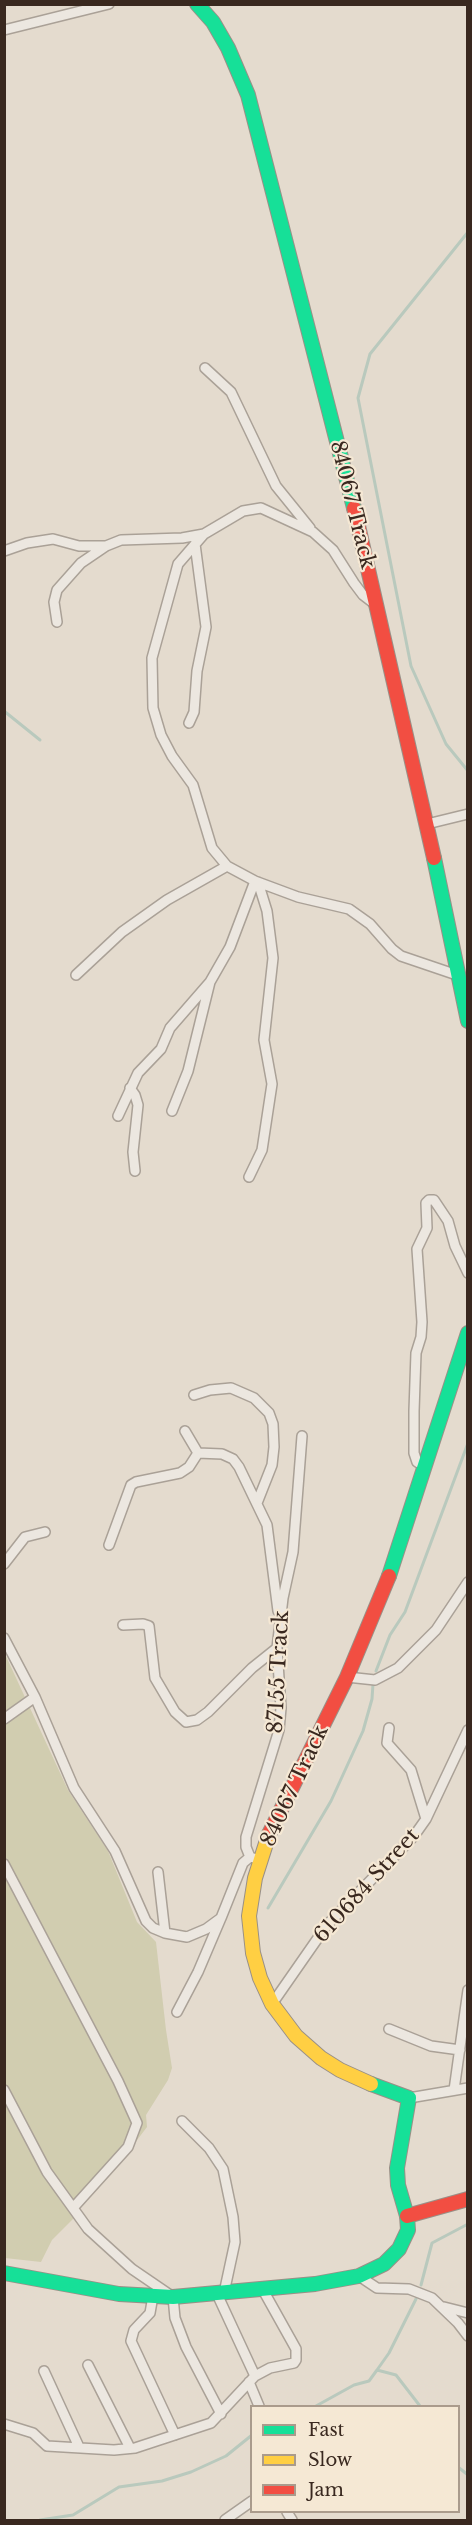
<!DOCTYPE html>
<style>
body{margin:0}
#map{position:relative;width:472px;height:2525px;overflow:hidden;background:#e4dbce;font-family:"Libre Baskerville",serif}
canvas{display:block}
.frame{position:absolute;inset:0;border:6px solid #39281f;pointer-events:none}
.legend{position:absolute;left:250px;top:2405px;width:210px;height:108px;box-sizing:border-box;background:#f5e8d4;border:2px solid #aa9b8c;margin:0;padding:8px 10px;list-style:none;font-size:18px;color:#39281f}
.legend li{display:flex;align-items:center;gap:12px;height:30px}
.legend b{width:30px;border:2px solid #aa9b8c}
</style>
<div id="map">
<canvas width="472" height="2525"></canvas>
<div class="frame"></div>
<ul class="legend">
<li><b style="height:8px;background:#16e098"></b>Fast</li>
<li><b style="height:8px;background:#ffcf43"></b>Slow</li>
<li><b style="height:8px;background:#f24e42"></b>Jam</li>
</ul>
</div>
<script>
const c = document.querySelector('canvas').getContext('2d');
c.lineJoin = 'round';
function fill(path, color) {
  c.fillStyle = color;
  c.fill(path, 'evenodd');
}
function toPath(rows) {
  const path = new Path2D();
  for (const r of rows) {
    path.moveTo(r[0], r[1]);
    for (let i = 2; i < r.length; i += 2) path.lineTo(r[i], r[i + 1]);
  }
  return path;
}
function stroke(path, color, width, dash) {
  c.strokeStyle = color;
  c.lineWidth = width;
  c.lineCap = dash ? 'butt' : 'round';
  c.setLineDash(dash || []);
  c.stroke(path);
}
function drawText(font, color, halo, rows, align = 'center') {
  c.font = font + ' "Libre Baskerville",serif';
  c.lineWidth = 4.5;
  c.setLineDash([]);
  c.textBaseline = 'middle';
  c.strokeStyle = halo;
  c.fillStyle = color;
  for (const [text, x, y, turn = 0] of rows) {
    c.save();
    c.translate(x, y);
    c.rotate((+turn || 0) * Math.PI / 180);
    c.textAlign = isNaN(turn) ? turn : align;
    if (halo) c.strokeText(text, 0, 0);
    c.fillText(text, 0, 0);
    c.restore();
  }
}
fill(toPath([
 [4,1652,68,1790,108,1851,137,1922,156,1942,166,2030,172,2068,168,2080,146,2115,147,2127,125,2156,88,2196,74,2218,52,2240,41,2262,5,2258]
]), '#d1cdb0');
stroke(toPath([
 [468,232,370,354,358,398,411,666,446,744,468,771],
 [4,711,40,740],
 [376,1671,390,1635,405,1612,468,1443],
 [268,1908,331,1801,363,1731,372,1699,373,1684],
 [421,2285,432,2243,468,2224],
 [377,2370,389,2353,416,2299],
 [316,2406,354,2385,369,2381,377,2370,396,2375,420,2406],
 [458,2467,468,2475],
 [40,2520,73,2515,119,2487,162,2481,191,2472,226,2456,252,2435]
]), '#b9c9bd', 3);
const street = toPath([
 [4,30,109,4],
 [205,368,231,392,276,486,310,528],
 [4,551,27,543,53,539,79,546,106,546],
 [376,605,363,595,354,583,333,550,313,532,261,508,243,511,204,534,178,564,152,658,153,708,161,735,172,756,193,785,212,848,227,866,255,881,298,897,349,909,370,924,392,949,401,956,457,975],
 [57,622,54,602,57,590,81,563,106,546,121,540,182,538,204,534],
 [189,723,194,712,197,671,206,627,195,544],
 [427,824,468,814],
 [76,975,122,932,167,900,227,866],
 [130,1088,135,1095,138,1105,133,1152,135,1171],
 [172,1111,188,1071,210,982],
 [118,1116,138,1073,161,1049,170,1028,210,982,230,947,255,881],
 [249,1177,262,1150,272,1084,264,1040,273,958,267,911,258,882],
 [194,1395,210,1390,231,1388,254,1398,269,1413,273,1424,274,1447,272,1465,257,1503],
 [185,1431,198,1453,222,1454,233,1459,239,1467,267,1525,278,1611],
 [425,1467,417,1462,414,1453,414,1411,416,1353,421,1337,422,1322,417,1249,427,1228,426,1203,429,1200,434,1200,448,1221,455,1246,468,1273],
 [109,1545,131,1485,136,1482,180,1473,189,1467,198,1453],
 [4,1564,25,1537,45,1532],
 [123,1625,143,1624,149,1626,155,1678,175,1712,186,1722,197,1720,208,1712,252,1668,277,1648],
 [4,1638,35,1697,74,1788,115,1851,146,1921,153,1928,165,1933],
 [347,1677,375,1680,398,1668,436,1630,468,1582],
 [4,1719,35,1697],
 [389,1728,387,1743,411,1770,426,1819],
 [261,1860,250,1857,246,1847,246,1837,279,1730,281,1708,277,1648,283,1598,293,1552,302,1436],
 [4,1864,118,2081,137,2123,128,2147,73,2208],
 [158,1872,165,1933,187,1937,206,1929,221,1918,243,1863,250,1857],
 [272,2004,327,1925,414,1836,426,1819,468,1730],
 [177,2012,198,1972,221,1918],
 [389,2029,431,2046,460,2050],
 [4,2090,47,2172,88,2229,132,2269,173,2297,175,2318,186,2347,221,2414],
 [454,2090,468,1990],
 [409,2098,468,2088],
 [182,2121,209,2148,223,2169,233,2217,235,2242,224,2293],
 [359,2276,377,2288,409,2289,432,2298,458,2323,468,2336],
 [217,2294,255,2376],
 [153,2296,150,2313,134,2330,131,2341,175,2435],
 [444,2307,468,2313],
 [88,2365,130,2448],
 [44,2371,79,2447],
 [249,2382,259,2406],
 [4,2424,33,2433,47,2446,114,2450,135,2448,211,2423,255,2376,270,2368,294,2363,296,2360,296,2349,263,2290],
 [287,2512,292,2520],
 [225,2520,252,2501]
]);
const fast = toPath([
 [197,4,213,22,228,48,248,95,354,508],
 [434,858,468,1021],
 [389,1576,468,1333],
 [4,2273,119,2294,173,2297,315,2284,359,2276,384,2264,399,2249,408,2230,407,2216,398,2185,397,2168,409,2098,371,2084]
]);
const slow = toPath([
 [269,1834,255,1878,249,1916,253,1953,260,1978,272,2004,296,2036,321,2058,340,2070,371,2084]
]);
const jam = toPath([
 [354,508,434,858],
 [269,1834,347,1677,389,1576],
 [407,2216,468,2199]
]);
stroke(street, '#aaa197', 12);
stroke(fast, '#999087', 16);
stroke(slow, '#999087', 16);
stroke(jam, '#999087', 16);
stroke(street, '#ece7e0', 9);
stroke(fast, '#16e098', 14);
stroke(slow, '#ffcf43', 14);
stroke(jam, '#f24e42', 14);
drawText('21px', '#39281f', '#f5e8d4', [
 ["84067 Track",352,505,76],
 ["87155 Track",279,1672,-87],
 ["84067 Track",295,1786,-65],
 ["610684 Street",367,1886,-48]
]);
</script>
